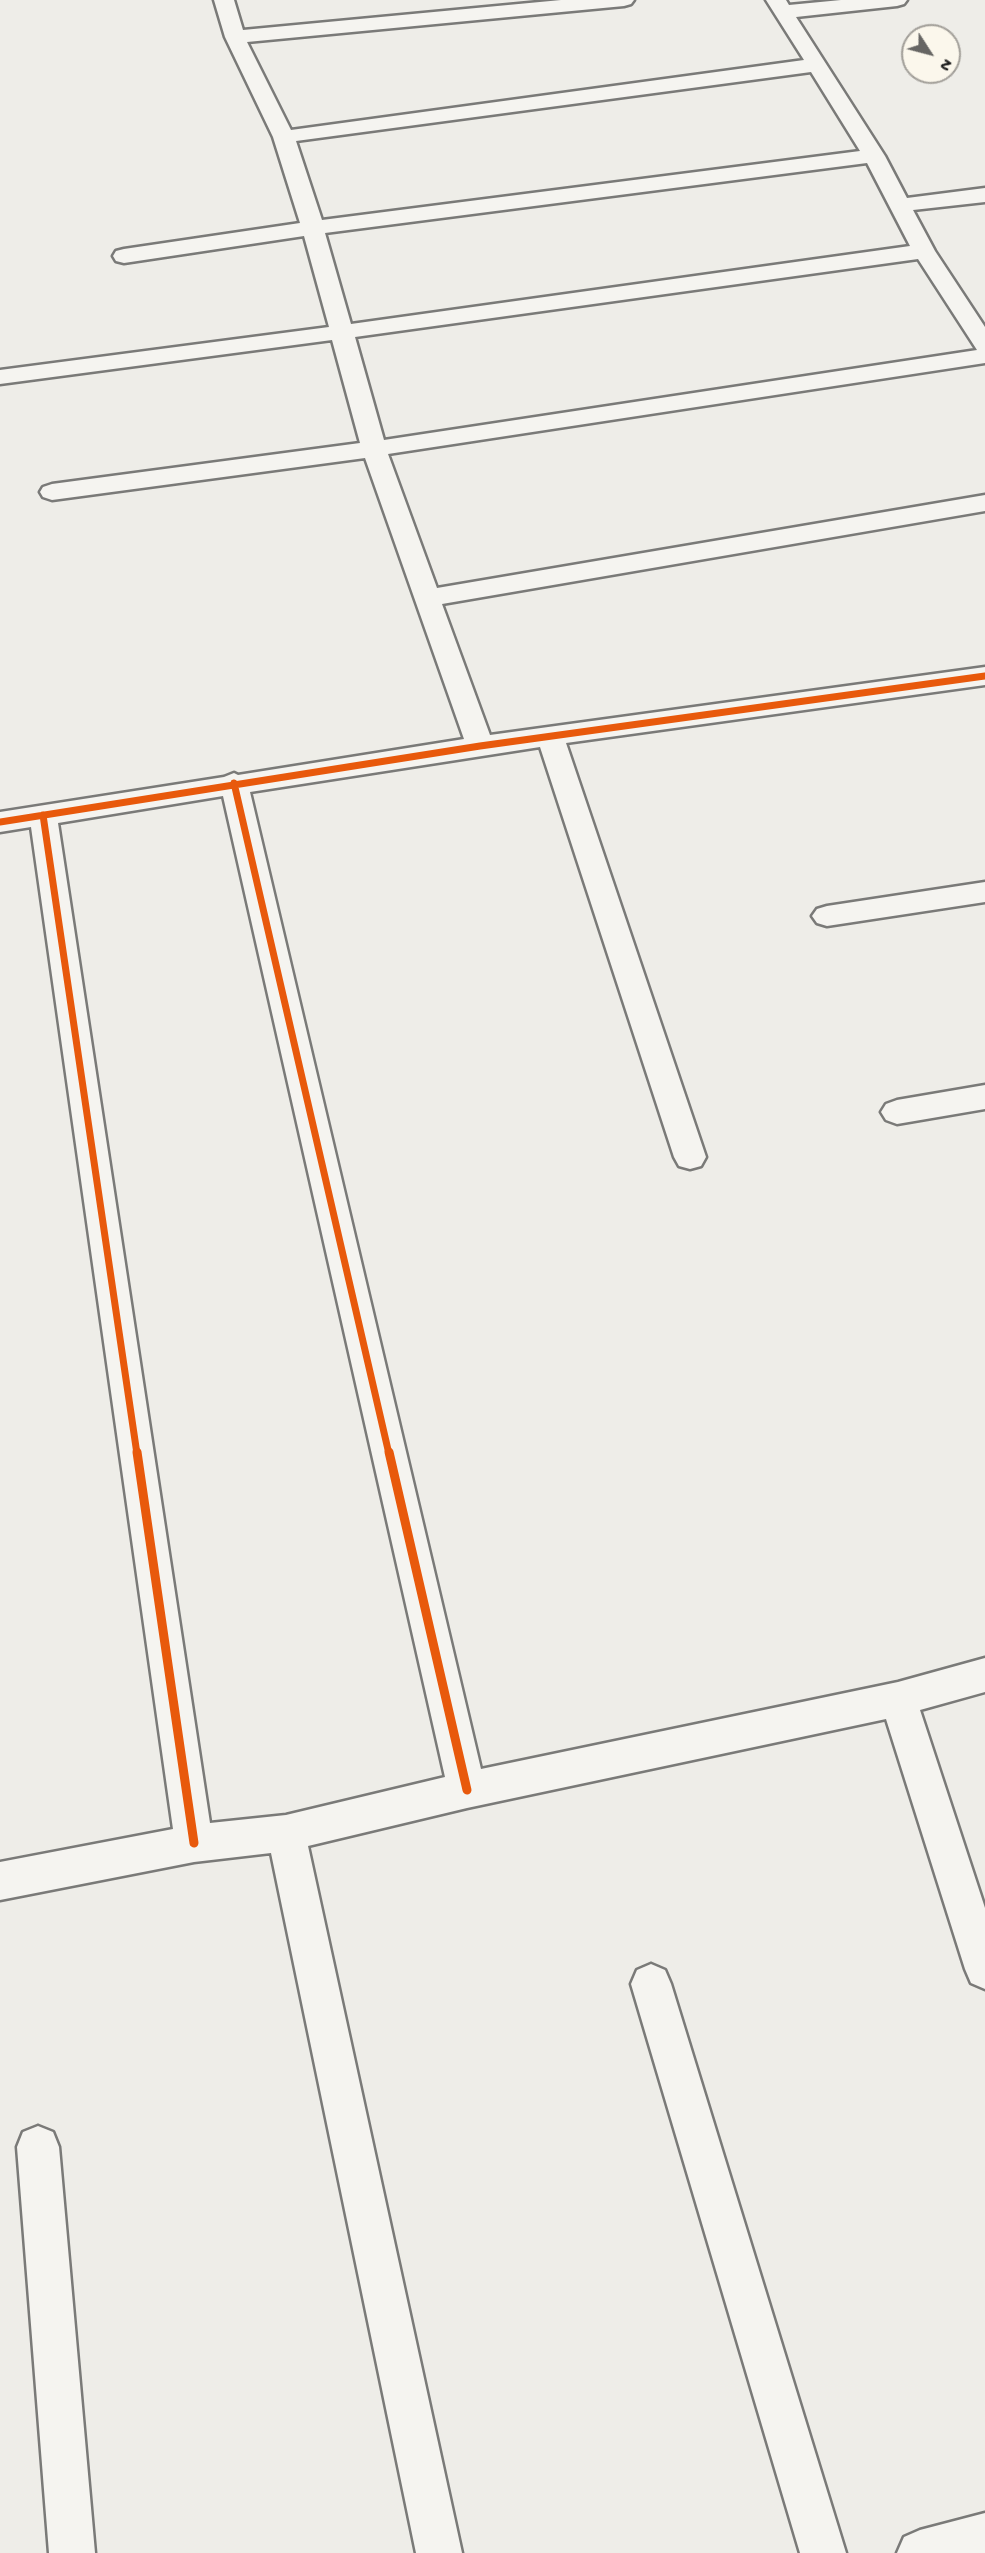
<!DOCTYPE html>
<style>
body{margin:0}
#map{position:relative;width:985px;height:2553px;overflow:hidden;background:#eeede8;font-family:"Gochi Hand",sans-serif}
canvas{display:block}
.north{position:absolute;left:901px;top:24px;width:60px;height:60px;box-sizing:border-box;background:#fbf7ec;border:2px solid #a29f99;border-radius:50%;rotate:126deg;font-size:16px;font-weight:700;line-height:24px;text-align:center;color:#1c1c1c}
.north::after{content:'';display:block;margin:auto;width:21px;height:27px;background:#666563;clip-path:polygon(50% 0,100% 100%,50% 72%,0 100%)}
</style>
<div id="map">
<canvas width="985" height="2553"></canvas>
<div class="north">N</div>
</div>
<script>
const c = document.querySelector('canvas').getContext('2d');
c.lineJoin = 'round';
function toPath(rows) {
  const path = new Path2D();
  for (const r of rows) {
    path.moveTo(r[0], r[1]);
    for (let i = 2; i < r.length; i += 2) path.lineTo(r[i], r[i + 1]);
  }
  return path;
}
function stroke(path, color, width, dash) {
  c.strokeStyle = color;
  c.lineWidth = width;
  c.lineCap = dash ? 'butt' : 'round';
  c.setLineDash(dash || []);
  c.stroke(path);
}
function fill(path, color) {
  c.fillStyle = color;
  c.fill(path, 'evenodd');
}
const minor = toPath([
 [214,0,234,0,243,30,561,0,634,0,631,4,624,6,247,42,291,130,804,60,766,0,786,0,789,5,841,0,907,0,904,4,897,6,796,17,885,156,907,198,985,188,985,202,913,210,935,251,985,327,985,363,388,454,437,588,985,495,985,511,442,604,490,735,985,667,985,685,566,743,706,1157,701,1166,690,1169,679,1166,674,1157,540,747,250,792,481,1769,898,1682,985,1658,985,1692,920,1710,985,1908,985,1989,971,1983,965,1969,886,1719,467,1808,308,1846,462,2553,416,2553,271,1853,194,1862,0,1900,0,1862,173,1829,31,827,0,832,0,812,224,777,234,773,238,775,464,739,365,458,52,500,43,497,40,492,43,487,52,484,360,443,332,340,0,384,0,370,329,327,304,236,124,263,116,261,113,256,116,251,124,249,300,223,273,137,225,37,214,0],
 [811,72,860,151,322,220,296,141,811,72],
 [867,163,910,246,351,324,325,233,867,163],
 [918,259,977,350,384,440,355,337,918,259],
 [223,796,445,1777,286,1815,210,1823,58,823,223,796],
 [985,882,985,902,827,926,817,923,812,916,817,909,827,906,985,882],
 [985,1085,985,1109,897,1124,886,1120,881,1112,886,1104,897,1100,985,1085],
 [651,1964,665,1970,671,1984,846,2553,800,2553,631,1984,637,1970,651,1964],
 [38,2126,53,2132,59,2147,95,2553,49,2553,17,2147,23,2132,38,2126],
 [985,2513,985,2553,897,2553,904,2537,920,2530,985,2513]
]);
stroke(minor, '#7a7a78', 5);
fill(minor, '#f5f4f0');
stroke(toPath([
 [234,783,389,1454],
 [43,815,137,1454],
 [0,822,480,746,985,676]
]), '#e8590c', 7);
stroke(toPath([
 [137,1452,194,1843],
 [389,1452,467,1790]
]), '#e8590c', 9);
</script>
